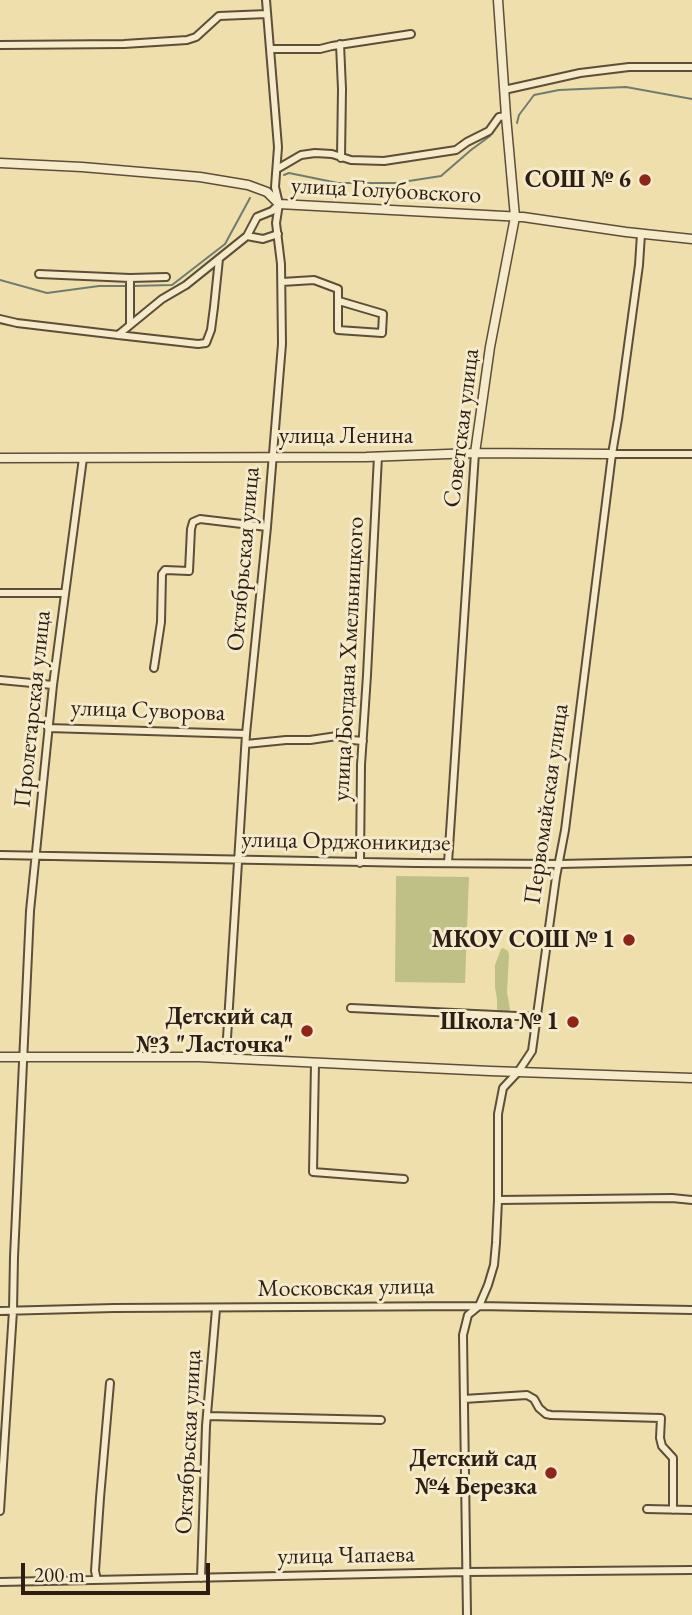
<!DOCTYPE html>
<meta charset="utf-8">
<style>
body{margin:0}
#map{position:relative;width:692px;height:1615px;overflow:hidden;background:#efdfad;font-family:"EB Garamond",serif}
canvas{display:block}
.scale{position:absolute;left:21px;top:1563px;width:189px;height:32px;box-sizing:border-box;border:4px solid #2c1e14;border-top:0;padding-left:9px;font-size:21px;line-height:24px;white-space:nowrap;color:#2c1e14;-webkit-text-stroke:5px #f5eaca;paint-order:stroke}
</style>
<div id="map">
<canvas width="692" height="1615"></canvas>
<div class="scale">200 m</div>
</div>
<script>
const c = document.querySelector('canvas').getContext('2d');
c.lineJoin = 'round';
function fill(path, color) {
  c.fillStyle = color;
  c.fill(path, 'evenodd');
}
function toPath(rows) {
  const path = new Path2D();
  for (const r of rows) {
    path.moveTo(r[0], r[1]);
    for (let i = 2; i < r.length; i += 2) path.lineTo(r[i], r[i + 1]);
  }
  return path;
}
function stroke(path, color, width, dash) {
  c.strokeStyle = color;
  c.lineWidth = width;
  c.lineCap = dash ? 'butt' : 'round';
  c.setLineDash(dash || []);
  c.stroke(path);
}
function drawText(font, color, halo, rows, align = 'center') {
  c.font = font + ' "EB Garamond",serif';
  c.lineWidth = 6;
  c.setLineDash([]);
  c.textBaseline = 'middle';
  c.strokeStyle = halo;
  c.fillStyle = color;
  for (const [text, x, y, turn = 0] of rows) {
    c.save();
    c.translate(x, y);
    c.rotate((+turn || 0) * Math.PI / 180);
    c.textAlign = isNaN(turn) ? turn : align;
    if (halo) c.strokeText(text, 0, 0);
    c.fillText(text, 0, 0);
    c.restore();
  }
}
fill(toPath([
 [396,876,469,877,465,983,395,982],
 [503,948,508,951,509,955,507,992,510,1009,508,1013,499,1012,497,1009,497,999,495,987,495,965,501,949]
]), '#bfc086');
stroke(toPath([
 [517,123,519,115,534,95,559,90,626,87,692,99],
 [284,175,289,173,338,183,396,183,441,176,471,150,490,136],
 [0,280,47,293,99,286,126,286],
 [132,286,172,285,225,244,250,198]
]), '#6e7d70', 2);
const minor = toPath([
 [340,44,342,89,341,158],
 [0,45,124,44,187,40,196,37,219,16,267,14],
 [271,49,320,49,332,46,411,34],
 [504,90,580,73,629,67,692,67],
 [277,169,301,155,315,153,332,154,351,160,384,161,456,150,467,142,489,131,499,117,506,116],
 [247,236,263,239,278,234],
 [39,274,130,278,166,277],
 [130,278,130,325],
 [282,282,314,280,338,289,338,330,382,333,383,314,339,301],
 [0,319,17,323,118,335,198,344,206,343,211,330,214,307,219,259],
 [118,335,162,299,186,285,247,236,257,217,272,211,279,204],
 [612,454,692,454],
 [0,593,65,593],
 [154,668,161,622,162,574,165,570,189,571,191,529,193,522,200,519,267,527],
 [0,680,53,685],
 [48,728,246,734],
 [246,744,286,740,310,740,337,736,352,740,363,741],
 [0,855,416,863,560,864,692,861],
 [360,863,361,765,367,675,378,456],
 [448,863,475,453],
 [351,1008,537,1017],
 [227,1038,246,734,267,527,282,344,281,264,276,223,279,204,275,187,278,147,266,0],
 [315,1063,313,1172,404,1179],
 [498,1200,672,1198,692,1200],
 [0,1311,114,1308,479,1306,692,1310],
 [464,1399,527,1395,534,1399,539,1408,546,1414,551,1415,661,1418,660,1438,662,1446,673,1458,673,1510],
 [207,1416,381,1420],
 [647,1509,692,1510],
 [0,1511,13,1311,14,1257,30,911,53,685,83,458],
 [201,1578,206,1426,216,1309],
 [97,1580,95,1571,100,1498,110,1383],
 [0,1582,466,1572,692,1570],
 [467,1615,463,1335,468,1315,479,1306,488,1285,494,1265,496,1243,498,1200,498,1114,503,1088,518,1072,532,1051,556,877,565,830,612,454,618,419,639,265,641,234]
]);
const tertiary = toPath([
 [0,163,82,167,200,177,248,185,267,192,279,204,523,217,626,232,692,239],
 [475,453,490,347,515,217,506,116,498,0],
 [0,458,366,457,475,453,612,454],
 [0,1057,199,1057,490,1071,692,1078]
]);
stroke(minor, '#5d4e3a', 10);
stroke(tertiary, '#5d4e3a', 11);
stroke(minor, '#f5eaca', 6);
stroke(tertiary, '#f5eaca', 8);
for (const [x, y, r, color] of [
 [645,180,7,"#8f2418"],
 [629,940,7,"#8f2418"],
 [573,1022,7,"#8f2418"],
 [307,1031,7,"#8f2418"],
 [551,1473,7,"#8f2418"]
]) {
  const dot = new Path2D();
  dot.arc(x, y, r, 0, 2 * Math.PI);
  c.fillStyle = color;
  c.fill(dot);
  stroke(dot, '#f5eaca', 2.5);
}
drawText('bold 24px', '#2c1e14', '#f5eaca', [
 ["СОШ № 6",631,180],
 ["МКОУ СОШ № 1",615,940],
 ["Детский сад",293,1017],
 ["№3 \"Ласточка\"",293,1045],
 ["Школа № 1",559,1022],
 ["Детский сад",537,1459],
 ["№4 Березка",537,1487]
], 'right');
drawText('24px', '#2c1e14', '#f5eaca', [
 ["улица Голубовского",386,191,3],
 ["Советская улица",462,428,-83],
 ["улица Ленина",346,436],
 ["Октябрьская улица",244,559,-85],
 ["улица Богдана Хмельницкого",349,659,-87],
 ["Пролетарская улица",33,709,-84],
 ["улица Суворова",148,711,2],
 ["Первомайская улица",547,804,-82],
 ["улица Орджоникидзе",346,842,1],
 ["Московская улица",346,1288,-1],
 ["Октябрьская улица",189,1442,-87],
 ["улица Чапаева",346,1556,-1]
]);
</script>
